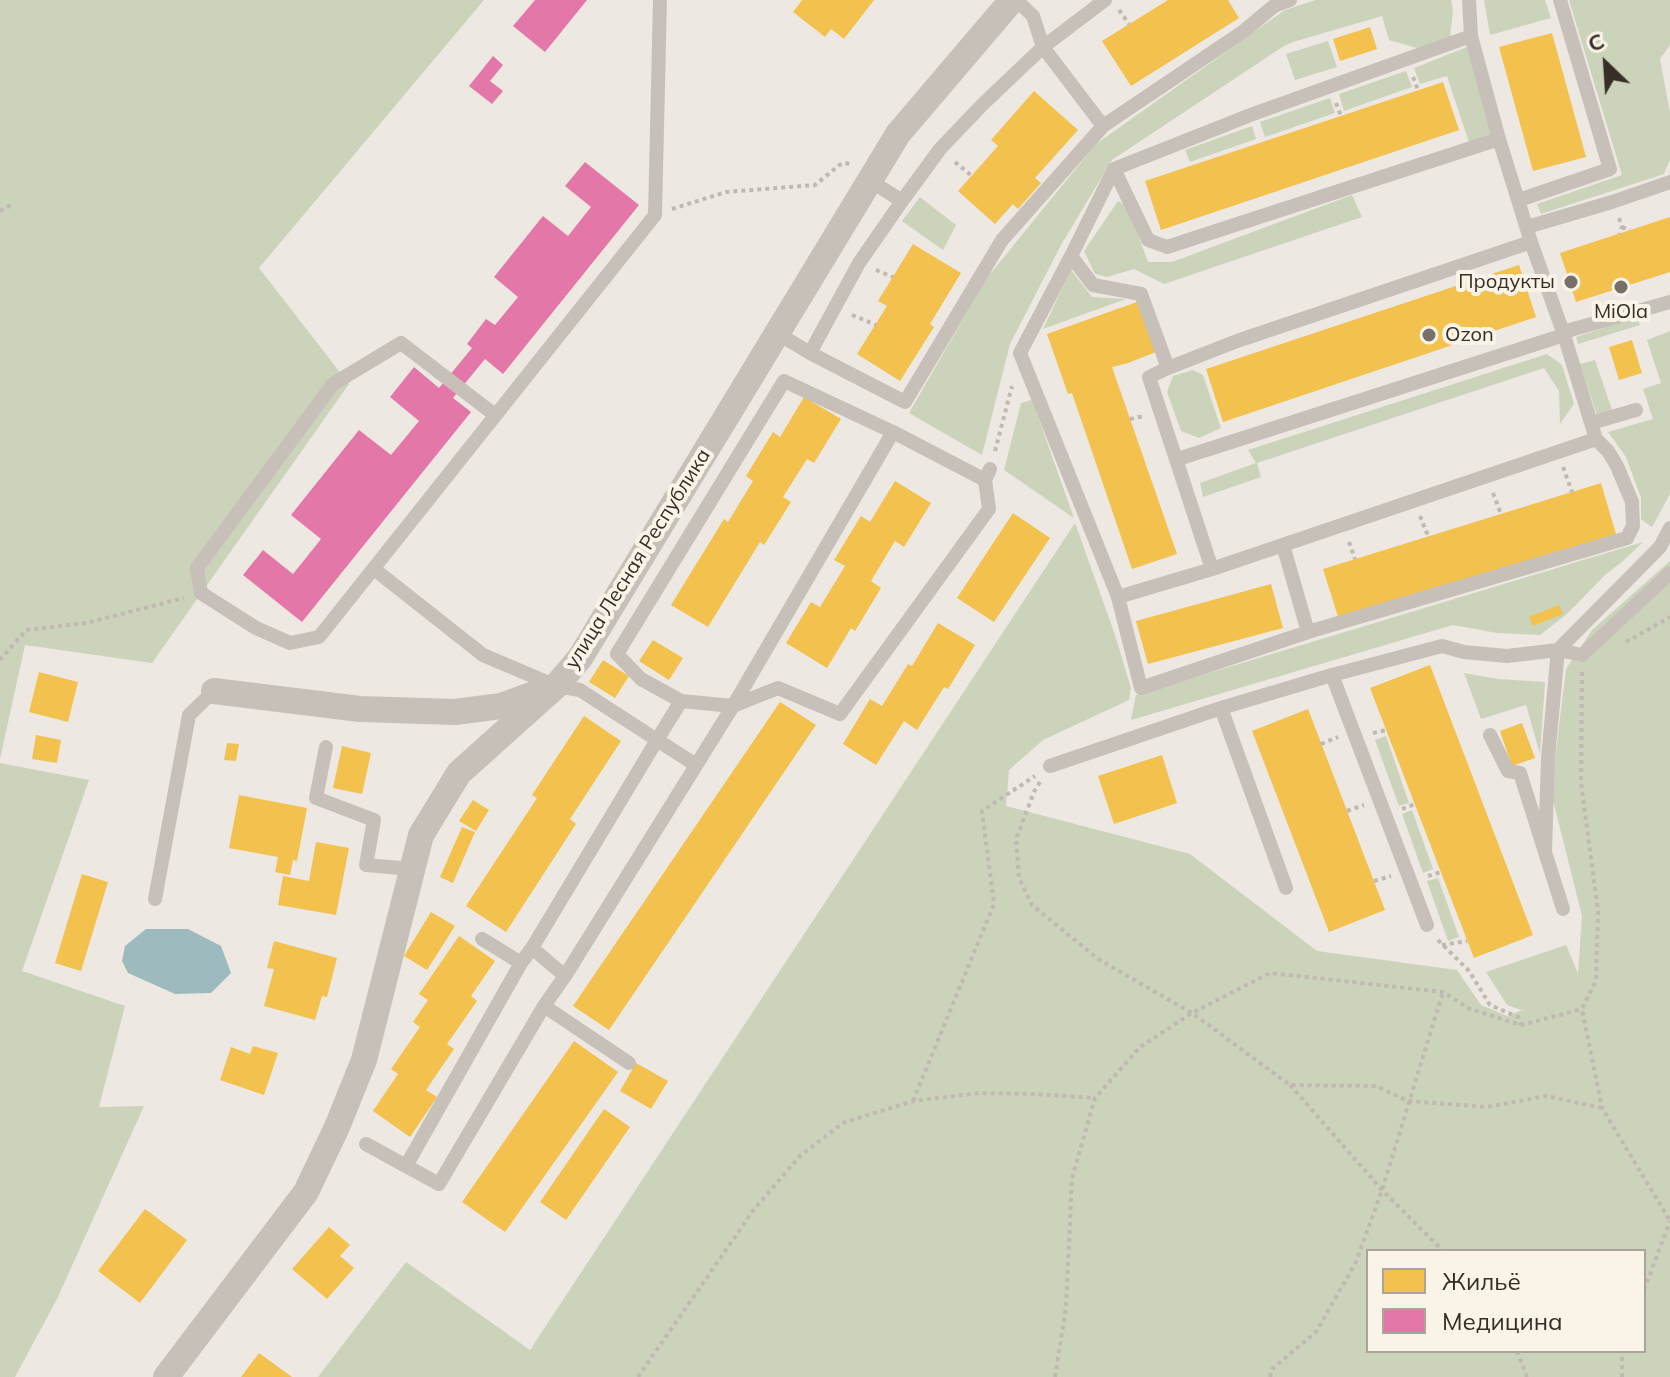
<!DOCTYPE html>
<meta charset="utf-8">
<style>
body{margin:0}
#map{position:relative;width:1670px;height:1377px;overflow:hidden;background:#ede8e1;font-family:Mulish,sans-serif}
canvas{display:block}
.legend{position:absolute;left:1366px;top:1249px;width:280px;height:104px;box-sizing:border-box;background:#faf3e8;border:2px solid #aca49b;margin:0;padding:10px 14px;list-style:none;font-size:24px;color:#372e28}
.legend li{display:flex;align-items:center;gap:16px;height:40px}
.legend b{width:40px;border:2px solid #aca49b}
.north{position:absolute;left:1566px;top:24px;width:80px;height:80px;-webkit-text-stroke:6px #faf3e8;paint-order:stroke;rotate:335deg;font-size:22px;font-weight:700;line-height:32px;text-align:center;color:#372e28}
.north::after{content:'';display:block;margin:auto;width:28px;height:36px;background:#372e28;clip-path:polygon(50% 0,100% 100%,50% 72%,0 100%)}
</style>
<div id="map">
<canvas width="1670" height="1377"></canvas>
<ul class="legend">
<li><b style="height:22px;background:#f2c14e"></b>Жильё</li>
<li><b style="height:22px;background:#e377a8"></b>Медицина</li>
</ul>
<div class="north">С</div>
</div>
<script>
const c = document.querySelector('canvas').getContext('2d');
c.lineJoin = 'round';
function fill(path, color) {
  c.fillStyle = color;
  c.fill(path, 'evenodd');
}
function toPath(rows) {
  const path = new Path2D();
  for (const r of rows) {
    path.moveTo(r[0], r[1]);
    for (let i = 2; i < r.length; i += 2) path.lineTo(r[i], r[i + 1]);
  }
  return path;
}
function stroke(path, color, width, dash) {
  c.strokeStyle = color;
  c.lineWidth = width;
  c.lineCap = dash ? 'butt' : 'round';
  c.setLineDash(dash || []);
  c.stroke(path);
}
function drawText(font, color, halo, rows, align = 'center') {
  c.font = font + ' Mulish,sans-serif';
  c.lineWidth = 8;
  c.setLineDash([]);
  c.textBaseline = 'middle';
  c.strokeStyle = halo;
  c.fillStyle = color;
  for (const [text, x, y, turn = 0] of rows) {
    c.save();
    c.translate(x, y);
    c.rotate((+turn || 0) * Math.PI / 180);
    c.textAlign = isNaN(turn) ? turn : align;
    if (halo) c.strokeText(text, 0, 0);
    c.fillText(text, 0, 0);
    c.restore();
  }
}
fill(toPath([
 [0,0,484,0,259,268,349,384,152,663,25,645,0,759],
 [1316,0,1451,0,1453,11,1450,37,1417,48,1389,40,1382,16,1293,42,1284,46,1112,160,1061,245,1010,344,982,455,909,413,986,279,1096,144,1285,10],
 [1484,0,1545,0,1551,18,1490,35],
 [1569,0,1670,0,1670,45,1660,59,1670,113,1670,159,1664,174,1541,214,1537,204,1622,175],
 [1328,41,1337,67,1295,80,1286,54],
 [1467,47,1492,135,1469,142,1447,76,1420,84,1414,68],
 [1406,71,1412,87,1344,111,1339,94],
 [1330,98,1335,113,1265,137,1260,122],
 [1252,126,1256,139,1190,162,1185,150],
 [1352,195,1362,217,1164,284,1134,269,1107,277,1095,274,1084,251,1118,201,1127,206,1148,262,1172,262],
 [920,197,956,225,943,250,902,221],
 [1071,270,1092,297,1126,299,1043,329],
 [1637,317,1640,325,1578,344,1576,337],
 [1670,331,1670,494,1652,527,1641,519,1641,498,1626,457,1608,432,1653,419,1643,389,1661,383,1647,340],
 [1547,354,1562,365,1574,404,1560,424,1559,391,1544,368,1257,463,1261,477,1203,497,1200,483,1256,463,1248,450],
 [1595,360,1612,410,1597,415,1580,364],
 [1193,370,1203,375,1221,428,1199,438,1181,431,1167,392,1173,376],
 [1032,400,1074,518,1004,470,1021,403],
 [1075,523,1114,632,1131,688,1129,700,1043,740,1009,770,1006,806,1190,854,1317,951,1457,970,1481,1005,1507,1016,1526,1009,1521,1010,1507,1005,1486,972,1566,945,1578,973,1582,916,1551,792,1566,669,1592,630,1670,561,1670,1377,318,1377,406,1262,530,1350],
 [1368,1251,1644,1251,1644,1351,1368,1351],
 [1643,542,1622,562,1605,575,1568,613,1540,635,1497,633,1453,625,1131,720,1136,695],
 [1464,673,1498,679,1545,682,1540,754,1526,705,1481,719],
 [1386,736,1409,803,1399,806,1375,740],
 [0,763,89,780,22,971,125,1006,99,1107,144,1106,57,1299,15,1377,0,1377],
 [1412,810,1433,869,1423,873,1402,814],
 [1438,878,1459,937,1448,941,1427,881]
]), '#ccd3bb');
fill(toPath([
 [146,929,188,929,221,946,231,973,211,993,175,994,128,973,122,961,125,946]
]), '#9dbbbe');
fill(toPath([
 [802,0,874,0,844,39,831,29,825,37,793,12],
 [1168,0,1228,0,1239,18,1131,86,1102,41],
 [1370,27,1377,49,1340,61,1333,39],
 [1552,33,1586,157,1533,171,1499,47],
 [1443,82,1459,130,1161,230,1145,181],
 [1034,91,1078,130,1035,178,1041,183,1018,209,1013,204,995,224,958,191,998,146,991,140],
 [1670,217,1670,272,1576,302,1560,253],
 [913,244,961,273,930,324,934,327,900,381,857,354,887,306,878,301],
 [1519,265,1536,317,1223,422,1206,369],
 [1137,302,1156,352,1128,363,1112,367,1177,554,1132,569,1072,393,1068,394,1047,334],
 [1632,340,1642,373,1619,380,1609,347],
 [804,397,841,419,814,463,807,459,783,497,791,502,764,545,760,542,708,627,671,605,724,519,728,522,753,481,746,476,773,432,780,437],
 [895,481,931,503,904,547,895,541,871,581,881,588,855,631,851,628,827,668,786,643,811,602,820,607,845,566,834,560,861,516,870,522],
 [1601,483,1616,534,1339,620,1323,569],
 [1013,513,1050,538,994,622,957,598],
 [1271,584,1283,628,1148,664,1136,621],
 [1559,605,1563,614,1533,626,1529,617],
 [938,623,975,645,948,689,944,687,917,730,904,721,876,765,843,744,870,699,882,706,908,664,912,666],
 [653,640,683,658,669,680,639,661],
 [603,660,629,676,615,698,589,682],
 [1430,665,1533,935,1474,958,1370,688],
 [39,672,78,682,68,722,29,712],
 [780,702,816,725,609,1030,573,1006],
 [1308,709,1385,910,1329,932,1252,731],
 [584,716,621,741,570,819,576,824,506,932,466,906,537,798,532,795],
 [1522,723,1535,758,1512,766,1500,731],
 [36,735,61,740,57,763,32,759],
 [227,743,239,744,236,761,224,760],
 [342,746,371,753,362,794,333,788],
 [1162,755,1177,803,1114,824,1098,776],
 [239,795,307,808,297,861,293,860,290,875,275,872,278,857,229,848],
 [473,800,489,810,476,831,459,821],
 [462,827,475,832,453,883,440,877],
 [316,842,349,848,336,915,278,905,283,876,309,881],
 [82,874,108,882,81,971,55,963],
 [431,912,455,926,427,970,404,956],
 [459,936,495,961,471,996,477,1001,447,1044,454,1049,426,1090,437,1097,410,1137,373,1111,398,1074,391,1069,420,1027,413,1022,428,1000,419,994],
 [274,941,337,958,327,997,322,996,315,1020,264,1006,274,969,267,968],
 [574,1041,618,1072,505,1232,462,1202],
 [253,1046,278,1053,264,1095,220,1080,231,1047,250,1054],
 [636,1063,668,1081,651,1109,620,1091],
 [604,1109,630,1127,566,1220,540,1202],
 [145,1209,187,1240,140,1303,98,1271],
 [329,1227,350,1245,340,1256,354,1268,327,1299,292,1269],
 [259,1353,292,1377,241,1377]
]), '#f2c14e');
fill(toPath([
 [535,0,587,0,545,52,513,26],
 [493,56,503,65,490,81,503,91,492,104,469,86],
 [585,162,639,205,503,374,485,359,453,398,471,412,302,622,243,575,263,550,293,574,321,539,291,515,359,430,391,455,419,421,390,397,414,367,439,388,472,348,467,344,486,319,495,325,518,297,494,277,543,216,568,236,591,207,565,186]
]), '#e377a8');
stroke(toPath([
 [1119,10,1129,24],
 [1413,77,1418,90],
 [1336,103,1341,116],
 [955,162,972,176],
 [672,209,726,192,815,185,842,163,853,164],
 [0,211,11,205],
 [1619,218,1622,227,1619,234],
 [1622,227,1630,230],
 [876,270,893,277],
 [852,315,876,325],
 [1130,419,1144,416],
 [995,451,1012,386],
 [1563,467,1572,492],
 [1493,493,1501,514],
 [1420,516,1428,536],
 [1349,542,1355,559],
 [1626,642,1670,617],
 [0,660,26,630,86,623,184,598],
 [1582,672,1581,782,1598,911,1596,980,1582,1009,1602,1108,1670,1221],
 [1373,733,1387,730],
 [1321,744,1338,737],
 [1040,782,1034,792,1016,839,1019,878,1032,905,1098,959,1192,1013,1290,1085,1376,1086,1408,1101,1487,1107,1546,1096,1602,1108],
 [1402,809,1415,804],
 [1347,811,1364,805],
 [1428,876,1441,872],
 [1374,881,1391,876],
 [1438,940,1469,971,1490,1005,1518,1017,1521,1025],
 [1442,945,1467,941],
 [1290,1085,1382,1190,1443,1251],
 [913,1101,994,904,982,811,1035,776],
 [1644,1290,1670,1221],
 [1517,1351,1527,1377],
 [638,1377,755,1208,801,1155,843,1123,913,1101,979,1093,1035,1094,1095,1098],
 [1055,1377,1066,1307,1072,1178,1095,1098,1140,1047,1192,1013,1270,973,1443,992,1470,1009,1521,1025,1582,1009],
 [1270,1377,1272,1369,1316,1332,1356,1262,1382,1190,1443,992],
 [1622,1377,1622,1351]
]), '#bfb9b2', 4, [4, 4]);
stroke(toPath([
 [1016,0,1033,16,1043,47,1103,126],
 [1471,36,1253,114,1114,169,1071,256,1020,353,1118,597,1212,569,1596,439],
 [1114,169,1148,240,1167,247,1499,139],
 [869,180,902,201],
 [1519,200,1610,169,1560,0],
 [1527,227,1612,202,1670,182],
 [1071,256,1093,285,1141,294,1168,368],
 [777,333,810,353,905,402,1002,240,1103,126,1244,31,1274,6,1290,0],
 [810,353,859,263,902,201,940,149,983,104,1043,47,1105,0],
 [495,415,401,343,333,384,197,568,201,593,256,628,290,643,319,637,655,215,660,0],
 [1591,423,1636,410],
 [1178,459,1564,335,1570,330,1670,302],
 [1283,545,1308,632],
 [374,569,483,655,556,686,580,690,657,740,681,701,641,679,617,654,784,381,893,432,985,480,990,469],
 [1212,569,1149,377,1168,368,1237,341,1531,242],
 [1118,597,1141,688,1308,632,1627,538,1633,526,1632,502,1617,466,1608,451,1596,439,1564,335,1531,242,1499,139,1471,36,1469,0],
 [1332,675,1427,925],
 [681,701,733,706,778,688,840,714,989,509,985,480],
 [1221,708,1286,888],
 [1490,735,1508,771,1520,773,1563,909],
 [326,747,316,798,374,820,366,865,412,869],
 [696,765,657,740,532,948,521,963,406,1166,439,1184,544,1006,565,976,733,706,893,432],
 [1050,766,1221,708,1332,675,1442,646,1464,652,1507,656,1558,650,1582,655,1670,573],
 [1545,851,1548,758,1558,650,1660,547,1670,528],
 [155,899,189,715,214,691],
 [482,939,521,963],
 [532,948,565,976],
 [544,1006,629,1063],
 [366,1144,406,1166]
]), '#c6c0b9', 14);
stroke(toPath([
 [214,691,360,709,455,712,501,706,545,690],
 [166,1377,306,1192,337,1127,364,1060,421,835,459,773,556,686,580,658,898,134,1012,0]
]), '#c6c0b9', 26);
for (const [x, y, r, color] of [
 [1571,282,8,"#776f69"],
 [1621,287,8,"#776f69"],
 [1429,335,8,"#776f69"]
]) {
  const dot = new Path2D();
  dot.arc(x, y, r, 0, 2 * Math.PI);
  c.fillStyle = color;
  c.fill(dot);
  stroke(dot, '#faf3e8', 3);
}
drawText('20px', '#372e28', '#faf3e8', [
 ["Продукты",1555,282],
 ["MiOla",1621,312,"center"],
 ["Ozon",1445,335,"left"]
], 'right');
drawText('20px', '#372e28', '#faf3e8', [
 ["улица Лесная Республика",638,559,-58]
]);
</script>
